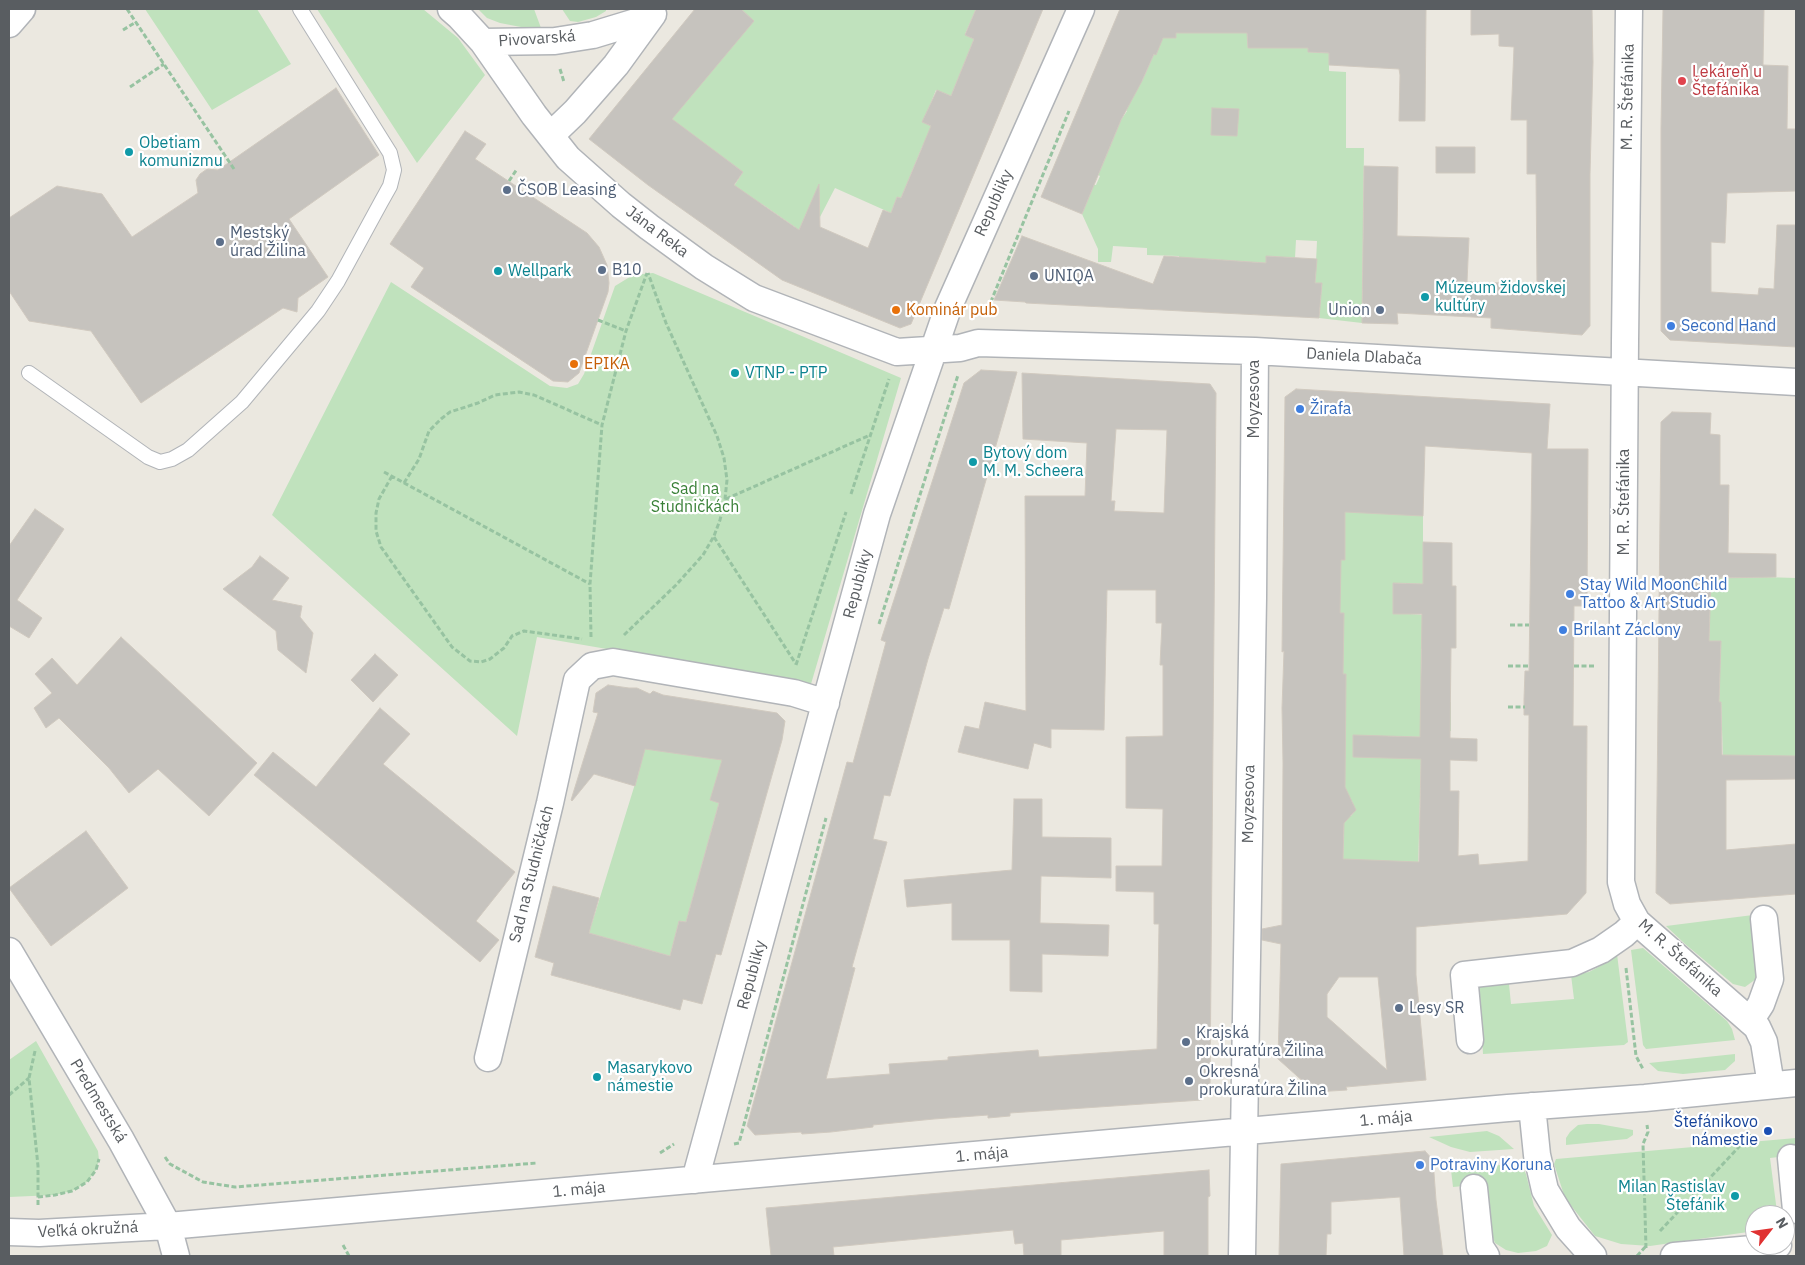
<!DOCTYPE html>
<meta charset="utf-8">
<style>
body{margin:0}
#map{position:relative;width:1805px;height:1265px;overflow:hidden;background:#ebe8e0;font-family:"IBM Plex Sans",sans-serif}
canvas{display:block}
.frame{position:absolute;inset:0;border:10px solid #595d61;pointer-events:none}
.north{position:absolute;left:1745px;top:1205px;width:50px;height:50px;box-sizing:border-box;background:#fff;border:1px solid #bdbec0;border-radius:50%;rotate:60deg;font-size:14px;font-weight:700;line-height:20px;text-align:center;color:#595d61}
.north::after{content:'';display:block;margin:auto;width:18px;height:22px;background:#e03232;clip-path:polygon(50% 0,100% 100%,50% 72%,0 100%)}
</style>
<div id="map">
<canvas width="1805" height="1265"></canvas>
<div class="frame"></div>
<div class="north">N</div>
</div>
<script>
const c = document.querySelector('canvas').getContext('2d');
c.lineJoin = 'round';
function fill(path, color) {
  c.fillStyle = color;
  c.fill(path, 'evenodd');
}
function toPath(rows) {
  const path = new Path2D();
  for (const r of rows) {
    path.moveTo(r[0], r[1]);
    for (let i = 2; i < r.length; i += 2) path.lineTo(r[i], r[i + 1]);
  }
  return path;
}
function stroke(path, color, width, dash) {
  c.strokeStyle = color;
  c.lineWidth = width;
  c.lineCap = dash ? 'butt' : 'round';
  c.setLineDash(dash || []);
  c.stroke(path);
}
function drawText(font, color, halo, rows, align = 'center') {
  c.font = font + ' "IBM Plex Sans",sans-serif';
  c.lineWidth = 4.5;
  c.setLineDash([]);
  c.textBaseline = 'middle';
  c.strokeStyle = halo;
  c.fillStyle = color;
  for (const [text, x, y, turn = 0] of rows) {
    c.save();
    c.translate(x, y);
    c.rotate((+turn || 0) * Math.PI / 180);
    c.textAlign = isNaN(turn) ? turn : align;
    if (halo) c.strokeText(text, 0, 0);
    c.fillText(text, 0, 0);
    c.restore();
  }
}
fill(toPath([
 [145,9,257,9,291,64,212,110],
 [317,9,423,9,458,38,485,75,417,163],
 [478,9,534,9,541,28,526,28,500,23,487,18],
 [562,9,606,9,606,11,596,17,578,22,570,21],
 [741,9,976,9,965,34,974,39,951,96,936,90,923,122,936,128,922,147,901,198,897,197,891,213,835,188,820,217,807,212,795,239,795,227,762,204,727,197,743,172,661,115,753,21],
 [1176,33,1247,33,1248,48,1308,43,1308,52,1329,53,1329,71,1346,72,1346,148,1364,148,1362,323,1319,318,1322,283,1315,283,1317,241,1296,240,1295,258,1266,256,1266,263,1207,259,1179,262,1179,256,1147,255,1147,248,1113,246,1111,262,1098,262,1098,249,1082,214,1094,185,1096,185,1100,176,1098,175,1121,120,1127,111,1126,110,1139,80,1142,81,1154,54,1156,54,1158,41,1168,34,1168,38,1176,38],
 [653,273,901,378,811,684,537,637,517,736,272,515,391,282,550,386,567,388,578,384,584,374,615,286,633,275],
 [1334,484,1423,515,1423,584,1393,583,1393,613,1427,615,1427,648,1421,649,1421,701,1451,702,1451,731,1422,731,1422,737,1380,736,1421,759,1418,871,1341,874,1343,858,1344,816,1351,816,1354,812,1352,801,1345,799,1343,674,1322,613],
 [1764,577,1796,578,1796,756,1723,757,1721,702,1719,702,1721,641,1709,641,1711,578],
 [640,748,724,754,719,803,686,922,679,921,670,956,589,933,639,771],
 [1753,915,1761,966,1756,979,1745,987,1733,984,1685,944,1666,926],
 [1643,948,1727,1021,1732,1029,1735,1040,1646,1049,1643,1045,1631,950],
 [1617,954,1628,1042,1624,1045,1483,1054,1479,986,1509,984,1511,1004,1574,999,1571,975,1589,972,1602,965],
 [36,1041,98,1151,99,1160,96,1170,87,1182,72,1191,55,1195,9,1197,9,1060],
 [1735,1054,1735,1061,1725,1070,1683,1074,1658,1071,1649,1063],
 [1587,1124,1599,1124,1633,1130,1633,1135,1627,1139,1566,1145,1566,1138,1570,1132,1578,1125],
 [1487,1131,1499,1136,1514,1149,1470,1152,1451,1147,1429,1137],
 [1796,1138,1796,1155,1770,1158,1777,1212,1775,1215,1755,1215,1755,1231,1650,1246,1621,1244,1595,1236,1565,1198,1554,1164,1556,1159],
 [1520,1163,1526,1174,1534,1206,1552,1235,1547,1246,1536,1251,1518,1253,1506,1250,1495,1243,1489,1229,1485,1184,1453,1187,1451,1170]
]), '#c0e2bd');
const building = toPath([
 [695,9,741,9,754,21,672,119,743,172,734,185,799,230,819,184,820,227,868,248,883,210,891,213,897,197,901,198,931,126,922,122,937,90,951,96,974,39,965,35,976,9,1043,9,911,324,900,328,782,280,648,185,589,139,695,9],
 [1120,9,1426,9,1425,121,1399,121,1400,75,1399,69,1329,65,1329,53,1308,52,1308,48,1248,48,1247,33,1176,33,1176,38,1163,38,1156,55,1154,54,1142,81,1121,120,1082,214,1041,197,1120,9],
 [1471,9,1592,9,1593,62,1590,174,1590,326,1582,335,1491,328,1491,318,1397,313,1398,324,1362,323,1364,166,1398,167,1397,236,1469,238,1467,282,1537,284,1536,174,1527,174,1527,120,1511,120,1514,47,1499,46,1499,34,1471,35,1471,9],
 [1663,9,1764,9,1763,65,1788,66,1787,129,1796,129,1796,191,1727,193,1725,243,1711,242,1711,292,1758,295,1759,288,1774,289,1777,225,1796,225,1796,347,1670,340,1661,331,1661,128,1663,9],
 [336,88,379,155,289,219,328,277,298,298,297,312,283,308,141,403,91,331,29,321,9,291,9,218,57,186,102,194,132,237,198,193,196,180,200,174,207,169,218,170,336,88],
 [1212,108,1239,109,1237,136,1211,135,1212,108],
 [465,131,486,144,475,159,587,233,599,247,607,265,609,283,608,292,579,373,568,382,553,381,411,287,424,268,390,244,465,131],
 [1436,147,1475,147,1475,173,1436,173,1436,147],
 [1022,236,1153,284,1164,256,1266,263,1266,256,1317,259,1315,283,1322,283,1319,318,1026,303,1025,302,994,300,1022,236],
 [981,370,1017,372,949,609,944,608,928,659,890,796,884,795,873,839,887,842,852,967,855,968,826,1079,890,1074,889,1064,948,1060,948,1057,1038,1050,1039,1057,1157,1049,1159,924,1154,924,1154,892,1116,891,1116,866,1162,866,1163,809,1126,808,1126,737,1163,736,1163,665,1160,665,1162,623,1156,623,1156,590,1107,590,1104,730,1051,729,1051,748,1034,743,1028,769,958,752,965,726,979,729,985,702,1026,711,1025,496,1085,496,1087,443,1023,439,1022,373,1210,384,1216,393,1210,1087,1202,1100,1010,1113,1010,1116,988,1118,988,1115,934,1119,873,1125,873,1127,831,1132,802,1134,801,1132,755,1135,747,1126,847,762,853,763,886,642,881,640,964,383,981,370],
 [1116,429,1167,430,1164,513,1114,511,1115,501,1111,501,1116,429],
 [1296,389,1550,404,1547,449,1588,449,1587,606,1574,606,1573,726,1587,726,1586,893,1567,914,1416,927,1416,975,1426,1080,1346,1087,1347,1090,1315,1092,1278,1059,1281,944,1262,940,1262,929,1282,925,1283,763,1282,708,1284,651,1282,652,1285,397,1296,389],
 [1425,446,1532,453,1529,671,1525,671,1524,699,1524,715,1529,715,1528,861,1479,865,1478,854,1458,856,1459,791,1450,791,1450,760,1477,761,1477,739,1450,738,1451,648,1456,648,1456,586,1452,586,1452,543,1423,542,1423,584,1393,583,1393,614,1422,614,1420,737,1353,735,1353,757,1421,759,1419,862,1343,859,1344,823,1356,810,1345,787,1346,674,1343,674,1344,613,1340,613,1341,560,1345,560,1345,512,1423,516,1425,446],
 [1339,977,1378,977,1387,1070,1327,1017,1327,994,1339,977],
 [1672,412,1711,413,1710,434,1720,435,1720,485,1729,485,1728,553,1776,554,1776,577,1711,578,1709,641,1721,641,1719,702,1721,702,1722,755,1796,756,1796,779,1726,780,1726,850,1796,844,1796,894,1670,904,1656,893,1661,422,1672,412],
 [35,509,64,529,17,600,42,618,29,638,9,626,9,546,35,509],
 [260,556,289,578,272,600,302,606,300,617,313,633,306,673,278,650,276,631,223,589,252,567,260,556],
 [121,637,257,763,209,816,158,769,129,793,109,768,59,718,46,728,34,708,52,693,35,674,52,658,77,685,121,637],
 [375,654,398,675,373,702,351,680,375,654],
 [608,685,629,688,637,688,650,694,653,691,663,695,777,713,785,721,782,740,721,955,716,954,702,1004,683,999,680,1010,551,975,554,963,535,957,553,886,599,898,589,933,670,956,679,921,686,922,719,803,710,800,722,760,645,749,635,786,594,774,572,801,571,800,598,713,593,712,596,693,608,685],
 [380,708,410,734,383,764,515,872,476,921,499,940,480,962,254,775,273,752,316,787,380,708],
 [1014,799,1042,799,1042,837,1111,838,1111,878,1041,876,1040,923,1109,925,1108,956,1042,954,1042,992,1010,991,1010,940,952,940,952,903,907,907,904,880,1012,870,1014,799],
 [86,831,128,888,51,946,9,888,86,831],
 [1425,1151,1433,1160,1436,1200,1443,1256,1404,1256,1400,1197,1331,1202,1331,1234,1327,1234,1326,1256,1279,1256,1281,1164,1425,1151],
 [1209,1170,1210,1196,1208,1197,1208,1256,1164,1256,1164,1231,1061,1240,1061,1256,1024,1256,1023,1243,1015,1244,1013,1230,833,1247,834,1256,771,1256,766,1208,1209,1170]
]);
fill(building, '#c6c3be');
stroke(building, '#d0c9bf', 1);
const lane = toPath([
 [29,373,148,457,160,462,172,459,188,450,242,402,318,311,338,281,380,204,390,186,394,170,390,153,300,9]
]);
const street = toPath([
 [451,9,459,16,483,42,534,115,568,158,621,205,649,227,704,267,754,298,897,352,960,348,978,343,1255,351,1796,382],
 [1629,9,1625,341,1621,882,1627,904,1637,922,1757,1027,1764,1042,1771,1085],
 [9,24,22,9],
 [483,42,555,41,593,35,649,18],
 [551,135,575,112,616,65,653,14],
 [9,951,121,1140,168,1226,176,1256],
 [1750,1021,1761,1004,1770,979,1764,919],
 [1470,1040,1464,975,1572,963,1601,950,1624,934,1637,922],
 [488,1058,550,803,577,680,592,666,613,662,794,693,826,703],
 [1532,1106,1537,1155,1545,1190,1568,1228,1593,1256],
 [1791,1158,1796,1210],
 [695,1180,877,514,948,308,1081,9],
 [1474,1188,1480,1247,1486,1256],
 [9,1232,39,1233,168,1226,1508,1108,1645,1098,1796,1083],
 [1242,1256,1253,598,1255,351],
 [1674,1256,1775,1247,1778,1245]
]);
stroke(lane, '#b1b4b8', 16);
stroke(street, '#b1b4b8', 29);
stroke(toPath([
 [127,9,234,169],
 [123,30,136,22],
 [560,69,564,82],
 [130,87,164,64],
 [509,181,517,169],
 [985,316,1069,111],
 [598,320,626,331],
 [384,472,590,584],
 [392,476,379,499,376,513,376,531,381,547,452,647,470,661,481,662,490,659,504,648,512,636,524,631,582,639],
 [404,483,419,459,429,431,441,419,450,412,478,403,495,395,519,392,534,395,602,425],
 [851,494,889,379],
 [726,499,870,435],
 [714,537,796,664],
 [879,624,958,375],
 [1510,625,1529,625],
 [624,635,676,585,703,555,714,536,720,520,725,499,727,480,724,458,717,436,666,323,648,273],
 [591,637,590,584,602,425,626,331,647,273],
 [796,665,846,512],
 [1508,666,1529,666],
 [1574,666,1596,666],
 [1508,707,1525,707],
 [1626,968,1636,1056,1643,1069],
 [35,1051,29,1078,38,1166,38,1206],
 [9,1095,29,1078],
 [734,1144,739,1143,826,818],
 [660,1153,674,1144],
 [165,1157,170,1164,203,1182,235,1187,537,1163],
 [38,1197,55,1195,72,1191,87,1182,96,1170,99,1159],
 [1660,1231,1752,1133],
 [343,1245,349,1256],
 [1646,1248,1643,1144,1648,1132,1647,1125],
 [1637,1256,1646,1246]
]), '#97c3a1', 3, [5, 2.5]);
stroke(lane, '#fff', 14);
stroke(street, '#fff', 26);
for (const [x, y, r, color] of [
 [1682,81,5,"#e0444e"],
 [129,152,5,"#0f9aa8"],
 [507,190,5,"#5c6f8a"],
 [220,242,5,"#5c6f8a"],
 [602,270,5,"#5c6f8a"],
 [498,271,5,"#0f9aa8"],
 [1034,276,5,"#5c6f8a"],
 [1425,297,5,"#0f9aa8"],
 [896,310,5,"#e8710a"],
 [1380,310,5,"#5c6f8a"],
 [1671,326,5,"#3f7fe0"],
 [574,364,5,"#e8710a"],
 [735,373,5,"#0f9aa8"],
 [1300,409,5,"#3f7fe0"],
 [973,462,5,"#0f9aa8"],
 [1570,594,5,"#3f7fe0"],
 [1563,630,5,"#3f7fe0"],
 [1399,1008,5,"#5c6f8a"],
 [1186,1042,5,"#5c6f8a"],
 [597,1077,5,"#0f9aa8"],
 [1189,1081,5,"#5c6f8a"],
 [1768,1131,5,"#1a4fb4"],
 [1420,1165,5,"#3f7fe0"],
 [1735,1196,5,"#0f9aa8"]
]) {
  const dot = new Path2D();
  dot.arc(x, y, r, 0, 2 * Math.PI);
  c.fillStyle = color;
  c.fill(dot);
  stroke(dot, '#fff', 2);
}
drawText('16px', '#595d61', '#fff', [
 ["Pivovarská",537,39,-4],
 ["M. R. Štefánika",1628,97,-89],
 ["Republiky",994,203,-66],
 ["Jána Reka",657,232,37],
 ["Daniela Dlabača",1364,357,3],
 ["Moyzesova",1254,399,-90],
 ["M. R. Štefánika",1624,502,-90],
 ["Republiky",858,584,-75],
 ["Moyzesova",1249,804,-89],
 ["Sad na Studničkách",532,874,-76],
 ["M. R. Štefánika",1680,958,42],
 ["Republiky",752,975,-75],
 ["Predmestská",98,1101,59],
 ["1. mája",1386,1119,-5],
 ["1. mája",982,1155,-5],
 ["1. mája",579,1190,-5],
 ["Veľká okružná",88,1230,-3]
]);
drawText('16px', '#be3a42', '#fff', [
 ["Lekáreň u",1692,72],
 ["Štefánika",1692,90]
], 'left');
drawText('16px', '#0d838f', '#fff', [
 ["Obetiam",139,143],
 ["komunizmu",139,161],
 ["Wellpark",508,271],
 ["Múzeum židovskej",1435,288],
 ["kultúry",1435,306],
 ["VTNP - PTP",745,373],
 ["Bytový dom",983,453],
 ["M. M. Scheera",983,471],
 ["Masarykovo",607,1068],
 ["námestie",607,1086],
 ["Milan Rastislav",1725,1187,"right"],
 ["Štefánik",1725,1205,"right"]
], 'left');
drawText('16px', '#4e5e75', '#fff', [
 ["ČSOB Leasing",517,190],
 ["Mestský",230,233],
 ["úrad Žilina",230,251],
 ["B10",612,270],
 ["UNIQA",1044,276],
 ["Union",1370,310,"right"],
 ["Lesy SR",1409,1008],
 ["Krajská",1196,1033],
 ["prokuratúra Žilina",1196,1051],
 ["Okresná",1199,1072],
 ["prokuratúra Žilina",1199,1090]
], 'left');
drawText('16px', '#c56008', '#fff', [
 ["Kominár pub",906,310],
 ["EPIKA",584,364]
], 'left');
drawText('16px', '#366cbe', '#fff', [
 ["Second Hand",1681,326],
 ["Žirafa",1310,409],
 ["Stay Wild MoonChild",1580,585],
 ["Tattoo & Art Studio",1580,603],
 ["Brilant Záclony",1573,630],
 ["Potraviny Koruna",1430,1165]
], 'left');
drawText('16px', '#3a8138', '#fff', [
 ["Sad na",695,489],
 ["Studničkách",695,507]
]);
drawText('16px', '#164399', '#fff', [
 ["Štefánikovo",1758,1122],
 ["námestie",1758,1140]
], 'right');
</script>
